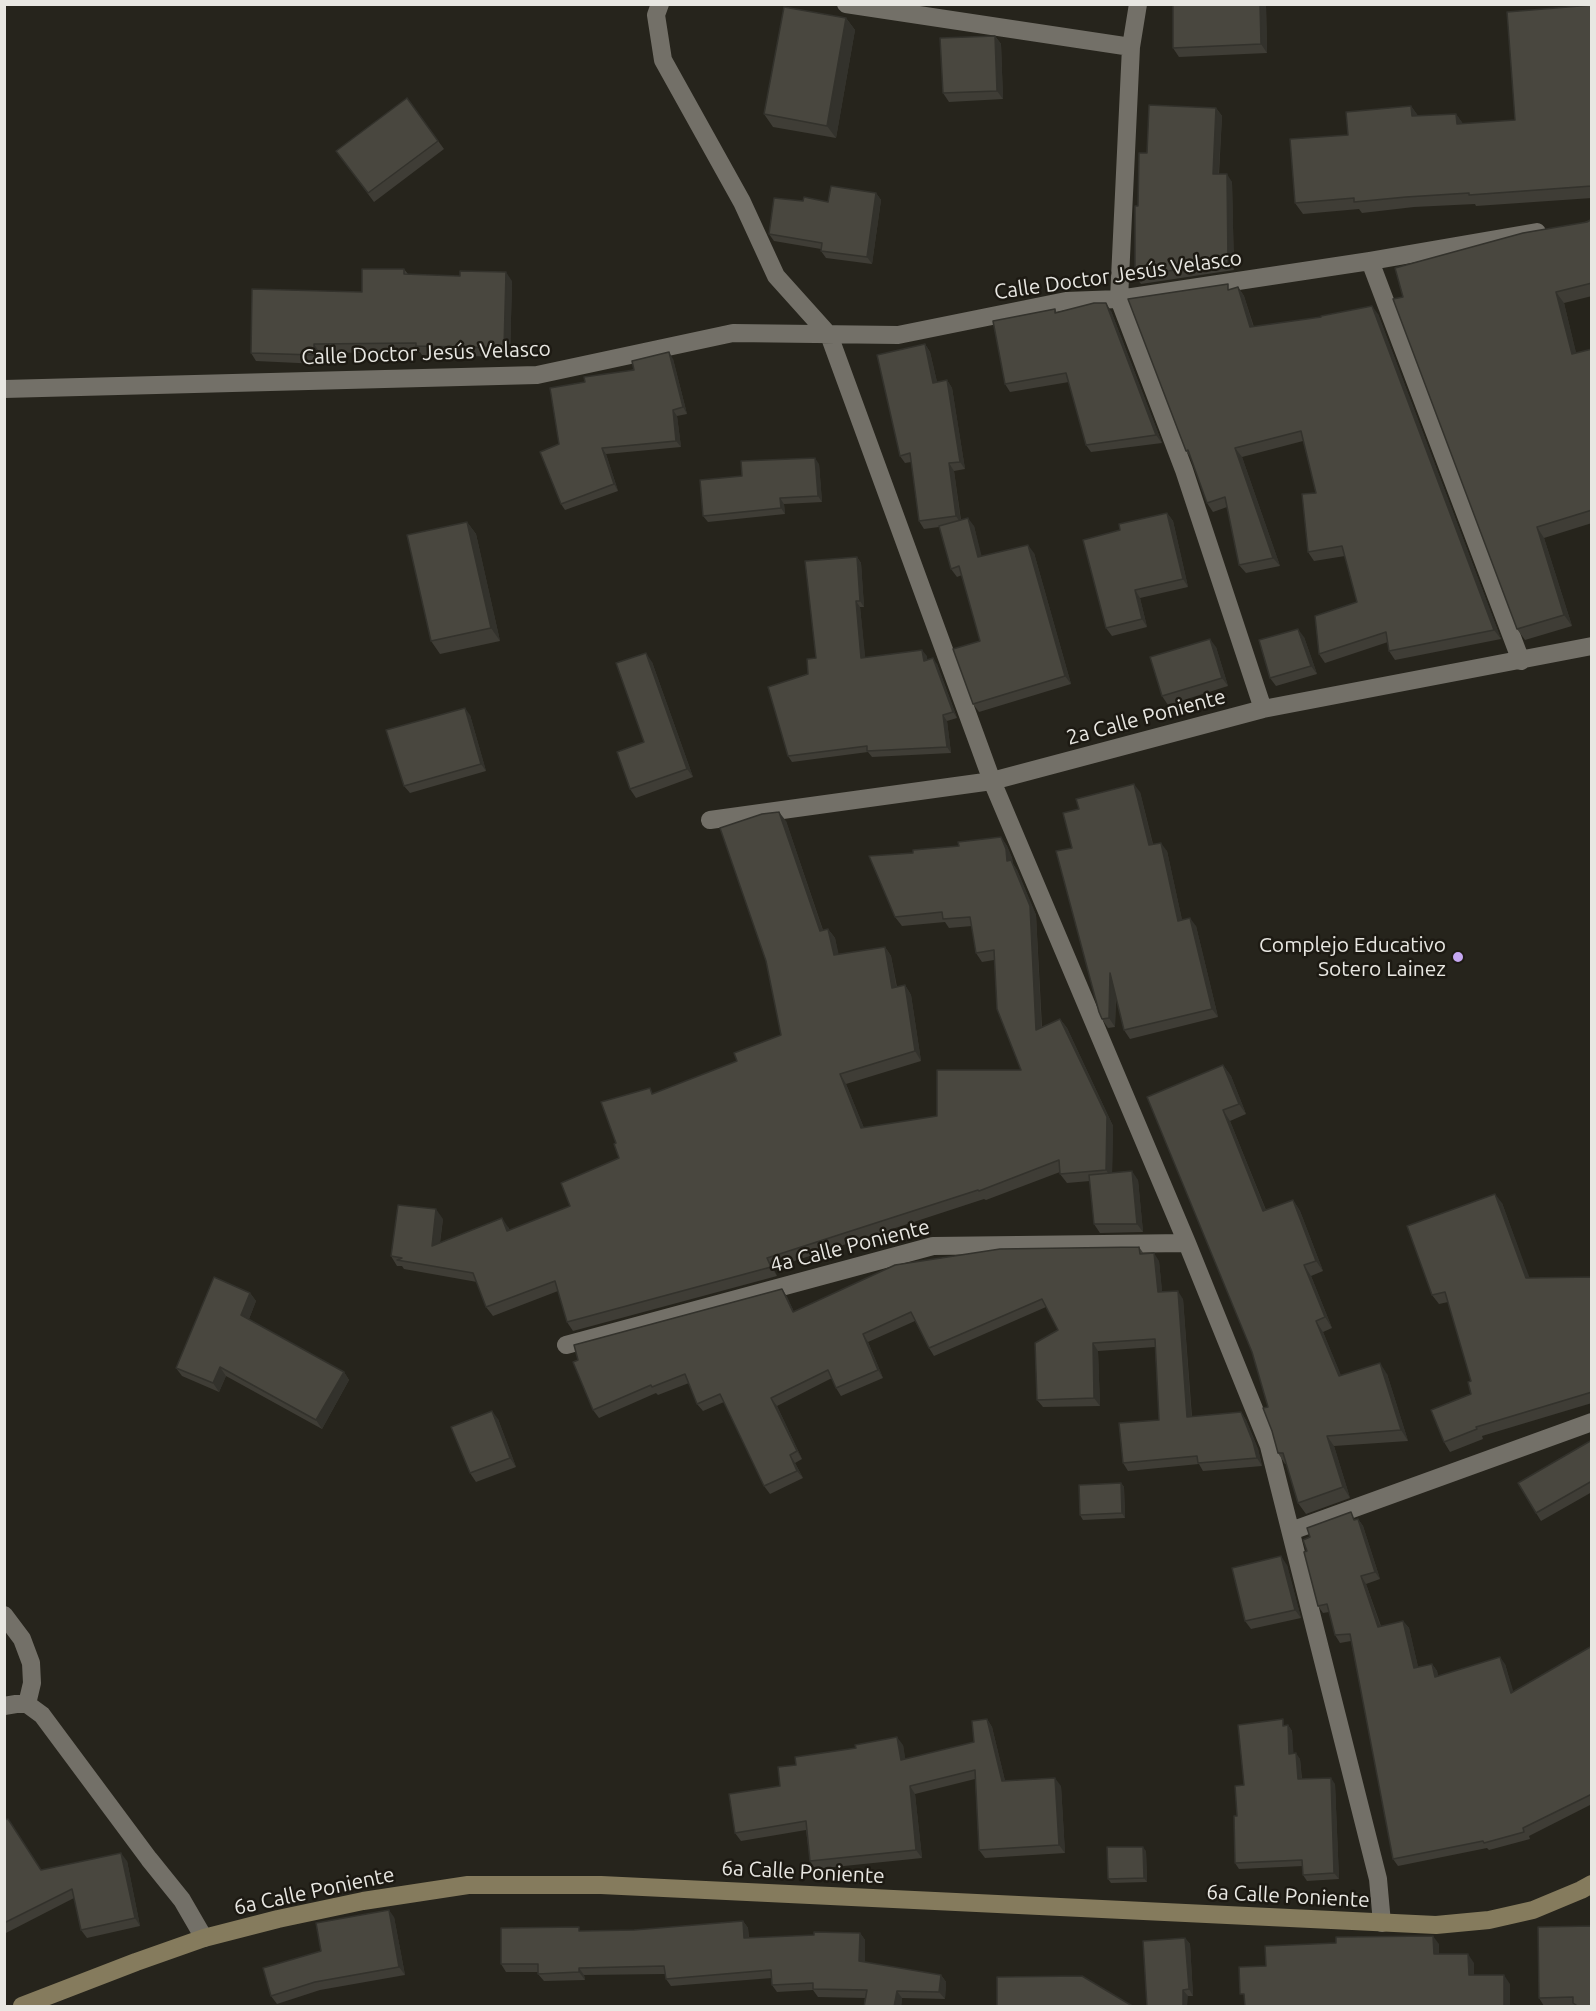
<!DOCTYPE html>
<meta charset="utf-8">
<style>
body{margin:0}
#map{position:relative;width:1596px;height:2011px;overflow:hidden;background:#26241c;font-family:Ubuntu,sans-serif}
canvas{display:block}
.frame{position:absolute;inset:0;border:6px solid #e8e7e2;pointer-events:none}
</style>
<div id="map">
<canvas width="1596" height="2011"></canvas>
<div class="frame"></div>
</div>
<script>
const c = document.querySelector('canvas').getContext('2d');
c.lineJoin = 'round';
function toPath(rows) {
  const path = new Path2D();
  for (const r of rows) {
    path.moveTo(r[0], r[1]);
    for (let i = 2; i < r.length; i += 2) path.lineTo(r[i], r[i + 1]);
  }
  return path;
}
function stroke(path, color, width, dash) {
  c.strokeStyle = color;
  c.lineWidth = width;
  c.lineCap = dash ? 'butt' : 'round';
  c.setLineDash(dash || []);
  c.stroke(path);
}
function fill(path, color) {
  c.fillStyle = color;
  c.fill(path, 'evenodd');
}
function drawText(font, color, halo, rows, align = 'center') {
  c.font = font + ' Ubuntu,sans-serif';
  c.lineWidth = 5;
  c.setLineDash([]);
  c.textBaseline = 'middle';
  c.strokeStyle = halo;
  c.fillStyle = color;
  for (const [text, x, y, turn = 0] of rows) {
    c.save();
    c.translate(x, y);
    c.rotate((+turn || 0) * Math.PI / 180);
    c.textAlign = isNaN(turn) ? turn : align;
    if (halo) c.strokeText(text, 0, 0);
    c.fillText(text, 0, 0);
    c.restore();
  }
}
stroke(toPath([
 [660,4,656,15,663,60,742,202,776,276,829,335,992,781,1187,1243,1269,1446,1378,1879,1382,1923],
 [846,4,1131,47],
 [1138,4,1131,47,1119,299,1184,470,1263,709],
 [1370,261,1521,661],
 [4,389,537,375,733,333,898,335,1066,301,1119,299,1370,261,1537,232],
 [710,820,992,781,1263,709,1592,646],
 [566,1345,933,1246,1187,1243],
 [1291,1531,1592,1422],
 [4,1615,22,1639,31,1663,32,1683,27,1704],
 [4,1706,16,1704,27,1704,42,1715,149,1859,182,1900,204,1938]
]), '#737068', 18);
stroke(toPath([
 [22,2006,136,1962,204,1938,278,1919,363,1901,468,1885,601,1885,1436,1925,1489,1920,1533,1910,1581,1890,1592,1884]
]), '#857b5d', 18);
fill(toPath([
 [1266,4,1267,53,1179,57,1173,48],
 [1592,5,1592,198,1476,206,1475,204,1414,207,1362,213,1359,209,1303,214,1295,203,1348,135,1411,106,1418,116,1456,114,1463,124,1515,120],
 [846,18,855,30,836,138,773,127,764,114],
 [995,36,1001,44,1003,99,949,102,943,93],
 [407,98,444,149,374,202,336,151],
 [1216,108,1222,116,1219,174,1232,182,1234,270,1141,284,1135,276,1138,206,1147,153],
 [876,193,881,200,872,264,826,258,821,251,821,249,774,241,769,234,803,201,828,202],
 [1592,219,1592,296,1564,303,1576,353,1592,349,1592,523,1544,538,1572,626,1525,640,1517,629,1403,297],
 [404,269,408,274,512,281,510,357,422,355,420,352,320,353,319,364,256,361,251,353],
 [1238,287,1244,296,1254,327,1378,314,1501,639,1395,660,1389,651,1388,642,1325,663,1319,654,1357,602,1345,556,1314,561,1308,552,1316,493,1303,441,1242,457,1280,566,1246,573,1239,565,1227,507,1213,512,1207,503,1191,458,1186,451,1232,289],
 [1055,309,1057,313,1111,311,1162,443,1091,452,1086,445,1069,382,1010,392,1005,384],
 [925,344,930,352,937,382,947,380,952,388,965,469,954,471,961,520,974,526,981,556,1034,553,1071,684,979,712,973,704,980,641,962,575,957,577,951,569,939,527,924,529,919,521,911,462,905,463,900,456],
 [673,359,687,414,677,416,681,447,606,454,618,491,565,510,561,504,559,444,585,382],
 [819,464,822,502,784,504,785,514,708,522,703,516,742,476],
 [1167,513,1173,521,1188,587,1140,598,1147,627,1112,636,1106,628,1120,530],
 [467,522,476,534,500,641,440,654,431,641],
 [857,557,861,563,864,607,860,607,865,658,927,656,927,660,937,664,957,718,947,721,951,753,872,757,868,752,792,762,788,756,808,674,816,658],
 [1304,637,1317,674,1276,686,1270,678],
 [1216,647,1228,686,1168,705,1162,696],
 [652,662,693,777,636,798,630,789,644,742],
 [470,715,486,771,410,793,404,786],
 [1140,792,1153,844,1167,851,1182,920,1196,926,1218,1017,1130,1039,1124,1030,1116,997,1115,1027,1108,1028,1102,1019,1072,848],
 [786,821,823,930,828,929,835,938,838,954,885,947,891,956,897,987,905,985,911,995,921,1061,846,1084,864,1128,937,1116,1021,1070,994,960,982,962,976,953,972,926,949,928,945,922,902,926,895,917,913,853,959,846,1001,837,1007,846,1012,858,1013,864,1017,870,1036,915,1042,1027,1060,1019,1067,1028,1113,1126,1112,1173,1138,1180,1143,1232,1100,1233,1094,1224,1090,1181,1067,1183,1060,1174,1060,1172,986,1200,984,1199,773,1268,777,1276,573,1331,567,1322,558,1291,493,1316,486,1307,477,1282,404,1269,402,1266,397,1266,391,1256,443,1219,440,1243,508,1227,510,1230,570,1206,619,1158,616,1143,654,1093,737,1061,781,1035],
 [1223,1065,1231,1076,1246,1114,1230,1121,1266,1210,1293,1200,1300,1211,1323,1271,1311,1276,1332,1328,1323,1332,1341,1376,1387,1374,1408,1441,1334,1446,1350,1498,1306,1514,1298,1503,1286,1464,1285,1464,1278,1453,1272,1431,1268,1407,1252,1352,1147,1097],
 [1502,1203,1529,1278,1592,1277,1592,1403,1482,1436,1483,1439,1450,1452,1444,1442,1471,1394,1471,1381,1448,1302,1439,1304,1432,1295],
 [1139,1247,1144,1254,1159,1261,1162,1292,1183,1299,1192,1417,1241,1412,1246,1420,1258,1449,1262,1466,1203,1471,1199,1464,1128,1471,1123,1463,1159,1420,1155,1347,1098,1351,1100,1406,1043,1407,1037,1400,1058,1330,1046,1307,934,1356,929,1348,915,1321,868,1342,883,1378,841,1396,836,1388,832,1378,777,1406,802,1459,795,1463,803,1478,770,1494,764,1486,724,1402,703,1411,697,1404,689,1383,658,1395,656,1393,599,1418,593,1410,782,1289,787,1297,794,1312],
 [250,1293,256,1301,249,1319,344,1372,349,1380,322,1429,226,1376,219,1392,182,1376,176,1368],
 [498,1419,516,1467,476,1482,470,1473],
 [1592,1440,1592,1492,1541,1521,1536,1513],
 [1121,1483,1124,1487,1125,1518,1083,1520,1080,1515],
 [1358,1519,1363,1526,1380,1579,1366,1584,1381,1626,1403,1621,1409,1628,1418,1667,1432,1664,1437,1671,1438,1676,1505,1664,1513,1692,1592,1646,1592,1804,1529,1836,1530,1839,1489,1850,1487,1848,1398,1866,1393,1859,1351,1641,1340,1643,1335,1635,1329,1612,1323,1613,1318,1606,1307,1551,1310,1537],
 [1287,1565,1301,1618,1251,1629,1245,1621],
 [987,1719,992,1727,1005,1781,1061,1786,1065,1853,985,1858,979,1850,975,1779,915,1794,922,1858,815,1869,810,1861,806,1830,741,1841,735,1833,780,1786,796,1765,903,1745,905,1759,974,1742],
 [1288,1725,1292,1731,1293,1753,1300,1759,1302,1779,1335,1784,1339,1879,1307,1881,1303,1875,1303,1866,1239,1869,1235,1863,1244,1785,1287,1726],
 [4,1820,41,1870,127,1861,140,1926,87,1938,81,1930,74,1898,4,1934],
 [1146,1851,1147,1882,1111,1883,1108,1879],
 [394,1917,405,1975,320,1990,277,2004,271,1996,321,1951],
 [743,1921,748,1928,749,1938,860,1933,865,1940,865,1962,941,1975,946,1982,945,1999,902,1998,901,2007,864,2007,865,1998,818,1997,813,1990,777,1992,772,1985,772,1978,671,1986,666,1979,665,1974,584,1975,585,1980,544,1981,538,1974,538,1972,506,1972,501,1964,581,1931,634,1930],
 [1538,1927,1592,2007,1575,2007,1574,2005,1544,2006,1539,1998],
 [1185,1938,1190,1944,1193,1996,1188,1996,1147,2007]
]), '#3f3d36');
fill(toPath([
 [1260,4,1266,4,1267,53,1261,44],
 [846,18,855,30,836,138,827,126],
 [995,36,1001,44,1003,99,997,91],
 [1411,106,1419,117,1412,116],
 [1216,108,1222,116,1218,182,1213,174],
 [1456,114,1464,125,1457,124],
 [1227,174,1232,182,1234,270,1228,262],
 [876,193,881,200,872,264,867,257],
 [506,272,512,281,510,357,504,348],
 [1238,287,1244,296,1256,336,1250,327],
 [1556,292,1564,303,1579,365,1572,354],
 [1106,303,1111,311,1162,443,1156,435],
 [1372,306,1378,314,1501,639,1494,630],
 [314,344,320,353,319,364,314,355],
 [925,344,930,352,939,391,933,383],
 [669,352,673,359,687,414,683,407],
 [947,380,952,388,965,469,960,462],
 [673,410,677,416,681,447,676,441],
 [602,448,606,454,618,491,614,484],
 [1235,448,1242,457,1280,566,1273,558],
 [815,458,819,464,822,502,818,496],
 [949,463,954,471,961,524,956,516],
 [780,498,784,504,785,514,781,508],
 [1167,513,1173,521,1188,587,1183,579],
 [968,518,974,526,984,565,978,557],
 [467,522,476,534,500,641,491,628],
 [1537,527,1544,538,1572,626,1564,615],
 [1028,545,1034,553,1071,684,1065,676],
 [857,557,861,563,864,607,860,601],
 [1135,590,1140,598,1147,627,1142,619],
 [856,601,860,607,866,664,861,658],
 [1298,629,1304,637,1317,674,1311,666],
 [1210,639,1216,647,1228,686,1222,678],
 [922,650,927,656,928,667,924,661],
 [646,653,652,662,693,777,687,769],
 [933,658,937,664,957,718,953,712],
 [465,708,470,715,486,771,481,764],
 [943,715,947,721,951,753,947,747],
 [1134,784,1140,792,1155,854,1149,845],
 [779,812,786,821,826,940,820,931],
 [1001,837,1007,846,1012,858,1013,864,1017,870,1036,915,1042,1039,1036,1030,1007,861],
 [1161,843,1167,851,1184,929,1178,921],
 [1190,918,1196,926,1218,1017,1212,1009],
 [828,929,835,938,841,964,834,955],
 [885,947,891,956,898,997,892,988],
 [1110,973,1116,982,1115,1027,1109,1018],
 [905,985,911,995,921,1061,915,1051],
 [1060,1019,1067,1028,1113,1126,1112,1179,1106,1170],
 [1223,1065,1231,1076,1246,1114,1239,1104],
 [840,1074,846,1084,868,1138,861,1128],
 [1223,1110,1230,1121,1270,1221,1263,1211],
 [1132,1171,1138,1180,1143,1232,1137,1224],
 [1495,1194,1502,1203,1533,1287,1526,1278],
 [1293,1200,1300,1211,1323,1271,1316,1261],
 [436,1209,443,1219,438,1255,432,1246],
 [502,1218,508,1227,514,1240,507,1231],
 [1154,1253,1159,1261,1163,1300,1158,1292],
 [767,1258,773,1268,777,1276,771,1267],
 [1304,1265,1311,1276,1332,1328,1325,1317],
 [782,1289,787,1297,798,1320,793,1312],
 [1178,1291,1183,1299,1192,1425,1187,1417],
 [250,1293,256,1301,247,1324,241,1315],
 [1316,1321,1323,1332,1346,1387,1339,1376],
 [863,1334,868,1342,883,1378,878,1370],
 [1093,1343,1098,1351,1100,1406,1094,1398],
 [1380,1363,1387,1374,1408,1441,1401,1430],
 [220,1367,226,1376,219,1392,213,1383],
 [344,1372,349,1380,322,1429,316,1420],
 [771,1398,777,1406,802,1459,797,1451],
 [492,1411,498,1419,516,1467,510,1458],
 [1241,1412,1246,1420,1258,1449,1262,1466,1257,1458],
 [1327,1436,1334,1446,1350,1498,1343,1487],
 [790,1455,795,1463,803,1478,797,1471],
 [1121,1483,1124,1487,1125,1518,1122,1513],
 [1358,1519,1363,1526,1380,1579,1375,1572],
 [1281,1556,1287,1565,1301,1618,1295,1610],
 [1361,1576,1366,1584,1383,1634,1378,1627],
 [1403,1621,1409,1628,1420,1675,1414,1668],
 [1500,1657,1505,1664,1516,1700,1511,1693],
 [1432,1664,1437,1671,1440,1684,1435,1677],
 [987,1719,992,1727,1007,1789,1002,1781],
 [1288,1725,1292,1731,1294,1759,1289,1754],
 [897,1737,903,1745,907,1768,901,1760],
 [1296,1753,1300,1759,1302,1785,1298,1779],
 [1055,1778,1061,1786,1065,1853,1059,1845],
 [1331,1778,1335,1784,1339,1879,1334,1873],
 [910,1786,915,1794,922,1858,916,1850],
 [1143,1847,1146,1851,1147,1882,1144,1878],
 [121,1853,127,1861,140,1926,135,1918],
 [389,1910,394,1917,405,1975,399,1967],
 [743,1921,748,1928,749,1946,744,1938],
 [860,1933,865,1940,865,1968,859,1961],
 [1433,1936,1439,1944,1439,1963,1434,1954],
 [1185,1938,1190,1944,1193,1996,1189,1989],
 [1468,1954,1474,1963,1474,1984,1469,1975],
 [579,1968,584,1975,585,1980,579,1972],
 [941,1975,946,1982,945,1999,939,1992],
 [1504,1975,1510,1984,1510,2007,1504,2007],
 [1183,1990,1188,1996,1187,2007,1183,2007],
 [897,1991,902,1998,901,2007,894,2007]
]), '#33322c');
const building = toPath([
 [1173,4,1260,4,1261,44,1173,48,1173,4],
 [1592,5,1592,186,1469,195,1469,193,1406,197,1354,202,1354,198,1295,203,1290,139,1348,135,1346,112,1411,106,1412,116,1456,114,1457,124,1515,120,1507,12,1592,5],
 [784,7,846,18,827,126,764,114,784,7],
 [995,36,997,91,943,93,940,38,995,36],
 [407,98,438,141,368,193,336,151,407,98],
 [1149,105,1216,108,1213,174,1227,174,1228,262,1135,276,1135,206,1138,206,1139,153,1147,153,1149,105],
 [831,186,876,193,867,257,821,251,822,243,769,234,774,198,803,201,804,197,828,202,831,186],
 [1592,219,1592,283,1556,292,1572,354,1592,349,1592,510,1537,527,1564,615,1517,629,1393,299,1403,297,1395,268,1523,233,1587,222,1592,219],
 [362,269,404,269,404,274,460,276,460,271,506,272,504,348,416,346,416,343,314,344,314,355,251,353,252,289,362,292,362,269],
 [1228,284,1228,290,1238,287,1250,327,1321,317,1321,316,1372,306,1494,630,1389,651,1386,632,1319,654,1315,616,1357,602,1342,546,1308,552,1302,494,1316,493,1301,431,1235,448,1273,558,1239,565,1225,497,1207,503,1188,450,1186,451,1128,299,1228,284],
 [1094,303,1106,303,1156,435,1086,445,1066,373,1005,384,993,321,1055,309,1055,313,1094,303],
 [925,344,933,383,947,380,960,462,949,463,956,516,919,521,910,453,900,456,877,355,925,344],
 [669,352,683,407,673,410,676,441,602,448,614,484,561,504,540,452,559,444,550,388,585,382,584,377,634,370,632,361,669,352],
 [815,458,818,496,780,498,781,508,703,516,700,480,742,476,741,461,815,458],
 [1167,513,1183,579,1135,590,1142,619,1106,628,1083,540,1120,530,1119,524,1167,513],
 [968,518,978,557,1028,545,1065,676,973,704,953,649,980,641,959,566,951,569,939,526,968,518],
 [467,522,491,628,431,641,407,535,467,522],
 [857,557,860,601,856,601,861,658,922,650,924,661,933,658,953,712,943,715,947,747,867,751,867,746,788,756,768,687,808,674,807,659,816,658,805,561,857,557],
 [1298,629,1311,666,1270,678,1259,640,1298,629],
 [1210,639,1222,678,1162,696,1150,657,1210,639],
 [646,653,687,769,630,789,617,752,644,742,616,663,646,653],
 [465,708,481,764,404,786,386,730,465,708],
 [1134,784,1149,845,1161,843,1178,921,1190,918,1212,1009,1124,1030,1110,973,1109,1018,1102,1019,1099,1012,1056,851,1072,848,1063,813,1079,809,1076,799,1134,784],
 [779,812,820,931,828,929,834,955,885,947,892,988,905,985,915,1051,840,1074,861,1128,937,1116,937,1070,1021,1070,997,1009,994,950,976,953,970,917,943,919,942,912,895,917,869,856,913,853,913,850,959,846,958,842,1001,837,1006,849,1007,861,1011,860,1030,906,1036,1030,1060,1019,1107,1117,1106,1170,1060,1174,1059,1160,979,1191,978,1190,767,1258,771,1267,567,1322,555,1281,486,1307,473,1273,397,1260,402,1258,391,1256,398,1205,436,1209,432,1246,502,1218,507,1231,570,1206,561,1183,619,1158,614,1144,616,1143,601,1102,650,1088,652,1094,737,1061,734,1053,781,1035,766,961,720,828,762,814,779,812],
 [1223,1065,1239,1104,1223,1110,1263,1211,1293,1200,1316,1261,1304,1265,1325,1317,1316,1321,1339,1376,1380,1363,1401,1430,1327,1436,1343,1487,1298,1503,1283,1453,1278,1453,1272,1431,1263,1408,1268,1407,1252,1352,1147,1097,1223,1065],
 [1132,1171,1137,1224,1094,1224,1089,1175,1132,1171],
 [1495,1194,1526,1278,1592,1277,1592,1392,1476,1427,1477,1429,1444,1442,1431,1410,1471,1394,1468,1382,1471,1381,1445,1292,1432,1295,1407,1226,1495,1194],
 [1139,1247,1140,1254,1154,1253,1158,1292,1178,1291,1187,1417,1241,1412,1253,1442,1257,1458,1198,1463,1197,1456,1123,1463,1119,1423,1159,1420,1155,1339,1093,1343,1094,1398,1037,1400,1035,1343,1058,1330,1042,1299,929,1348,911,1312,863,1334,878,1370,836,1388,828,1370,771,1398,797,1451,790,1455,797,1471,764,1486,720,1394,697,1404,685,1374,652,1387,651,1385,593,1410,573,1362,578,1360,574,1345,782,1289,793,1312,895,1265,1000,1249,1139,1247],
 [214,1277,250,1293,241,1315,344,1372,316,1420,220,1367,213,1383,176,1368,214,1277],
 [492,1411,510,1458,470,1473,451,1427,492,1411],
 [1592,1440,1592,1481,1536,1513,1518,1483,1592,1440],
 [1121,1483,1122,1513,1080,1515,1079,1485,1121,1483],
 [1351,1512,1354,1520,1358,1519,1375,1572,1361,1576,1378,1627,1403,1621,1414,1668,1432,1664,1435,1677,1500,1657,1511,1693,1592,1646,1592,1794,1523,1828,1524,1832,1484,1843,1483,1841,1393,1859,1350,1634,1335,1635,1327,1604,1318,1606,1304,1552,1307,1551,1303,1540,1310,1537,1307,1528,1351,1512],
 [1281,1556,1295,1610,1245,1621,1232,1568,1281,1556],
 [987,1719,1002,1781,1055,1778,1059,1845,979,1850,975,1770,910,1786,916,1850,810,1861,806,1821,735,1833,729,1794,780,1786,778,1767,796,1765,795,1757,856,1748,855,1745,897,1737,901,1760,974,1742,972,1721,987,1719],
 [1283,1719,1283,1726,1288,1725,1289,1754,1296,1753,1298,1779,1331,1778,1334,1873,1303,1875,1302,1860,1235,1863,1234,1816,1237,1816,1235,1786,1244,1785,1238,1725,1283,1719],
 [8,1819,41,1870,121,1853,135,1918,81,1930,72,1889,4,1923,4,1820,8,1819],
 [1107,1847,1143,1847,1144,1878,1108,1879,1107,1847],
 [389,1910,399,1967,315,1982,271,1996,263,1968,321,1951,316,1923,389,1910],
 [743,1921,744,1938,814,1935,814,1932,860,1933,859,1961,941,1975,939,1992,897,1991,894,2007,864,2007,867,1990,813,1989,813,1983,772,1985,771,1970,666,1979,664,1966,579,1968,579,1972,538,1974,538,1964,501,1964,501,1928,579,1927,579,1931,634,1930,743,1921],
 [1592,1926,1592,2007,1579,2007,1573,2003,1573,1997,1539,1998,1538,1927,1592,1926],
 [1433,1936,1434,1954,1468,1954,1469,1975,1504,1975,1504,2007,1245,2007,1244,1994,1240,1994,1239,1967,1266,1966,1265,1946,1336,1943,1336,1937,1433,1936],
 [1185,1938,1189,1989,1183,1990,1183,2007,1147,2007,1143,1941,1185,1938],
 [1082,1976,1134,2007,997,2007,997,1977,1082,1976]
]);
fill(building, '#49473f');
stroke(building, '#33322c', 1.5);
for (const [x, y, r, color] of [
 [1458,957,6,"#c5a7f1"]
]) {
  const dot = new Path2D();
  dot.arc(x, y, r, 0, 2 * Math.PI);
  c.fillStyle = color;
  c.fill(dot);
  stroke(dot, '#1d1a13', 2);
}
drawText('21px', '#e8e7e2', '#1d1a13', [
 ["Calle Doctor Jesús Velasco",1118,275,-8],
 ["Calle Doctor Jesús Velasco",426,353,-2],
 ["2a Calle Poniente",1146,717,-15],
 ["4a Calle Poniente",850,1246,-14],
 ["6a Calle Poniente",803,1872,3],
 ["6a Calle Poniente",314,1891,-12],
 ["6a Calle Poniente",1288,1896,3]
]);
drawText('21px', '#e8e7e2', '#1d1a13', [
 ["Complejo Educativo",1446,945],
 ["Sotero Lainez",1446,969]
], 'right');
</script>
